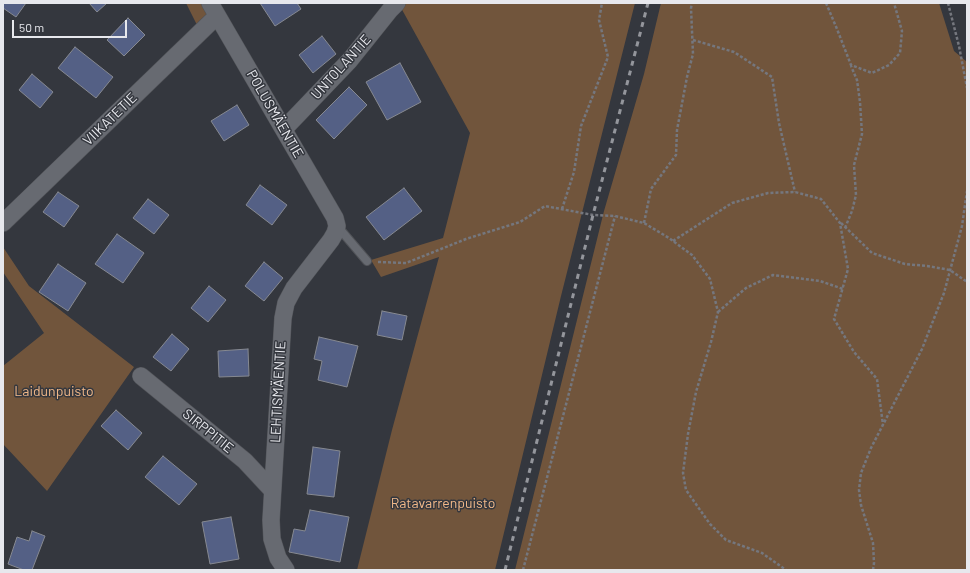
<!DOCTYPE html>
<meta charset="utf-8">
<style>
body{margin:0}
#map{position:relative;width:970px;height:573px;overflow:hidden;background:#34373e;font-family:Barlow,sans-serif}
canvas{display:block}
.frame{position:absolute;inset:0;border:4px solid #e7e8ed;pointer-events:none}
.scale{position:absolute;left:12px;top:20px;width:115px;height:18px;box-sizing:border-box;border:2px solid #e7e8ed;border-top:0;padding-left:5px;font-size:12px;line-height:14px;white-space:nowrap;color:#e7e8ed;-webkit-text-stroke:3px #34373e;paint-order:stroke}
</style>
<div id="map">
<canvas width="970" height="573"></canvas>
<div class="frame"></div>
<div class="scale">50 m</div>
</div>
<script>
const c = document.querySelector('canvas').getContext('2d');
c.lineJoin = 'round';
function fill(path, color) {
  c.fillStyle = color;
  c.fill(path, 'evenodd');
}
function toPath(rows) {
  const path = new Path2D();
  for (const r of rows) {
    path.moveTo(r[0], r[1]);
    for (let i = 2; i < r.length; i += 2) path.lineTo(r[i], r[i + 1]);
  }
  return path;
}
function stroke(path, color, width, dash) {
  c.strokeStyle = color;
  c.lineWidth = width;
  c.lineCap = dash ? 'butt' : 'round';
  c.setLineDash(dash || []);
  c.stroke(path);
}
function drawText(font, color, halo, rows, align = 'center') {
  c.font = font + ' Barlow,sans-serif';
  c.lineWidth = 3;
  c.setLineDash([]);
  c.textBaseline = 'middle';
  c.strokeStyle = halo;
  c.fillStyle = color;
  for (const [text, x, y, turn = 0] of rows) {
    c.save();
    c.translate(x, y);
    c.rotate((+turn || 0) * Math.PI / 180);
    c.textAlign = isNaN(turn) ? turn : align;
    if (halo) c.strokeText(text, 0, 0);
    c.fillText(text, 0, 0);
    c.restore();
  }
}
fill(toPath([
 [186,3,210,3,217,16,200,31],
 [403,3,635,3,561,296,495,570,357,570,392,430,439,257,381,277,371,260,443,238,470,133,400,6],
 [661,3,939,3,954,51,967,62,967,570,515,570,604,211,644,74],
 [3,247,29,286,134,367,47,491,3,444,3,366,44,333,3,272]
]), '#71553c');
const building = toPath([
 [3,3,26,3,16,17,3,8,3,3],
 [89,3,107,3,97,12,89,3],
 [260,3,297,3,301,9,275,26,260,3],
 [128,18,145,35,124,56,107,40,128,18],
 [322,36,336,54,313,73,299,55,322,36],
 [75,47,113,77,96,98,58,68,75,47],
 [400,63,421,102,387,120,366,82,400,63],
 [32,74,53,92,40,108,19,90,32,74],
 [349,87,367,105,334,139,316,120,349,87],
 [237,105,249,125,224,141,211,121,237,105],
 [260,185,287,205,272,225,246,205,260,185],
 [404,188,422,211,384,240,366,217,404,188],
 [58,192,79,206,64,227,43,212,58,192],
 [148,199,169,215,154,234,133,218,148,199],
 [117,234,144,253,123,283,95,264,117,234],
 [264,262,283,278,264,301,245,286,264,262],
 [58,264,86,283,68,311,39,292,58,264],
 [209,286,226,300,208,322,191,308,209,286],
 [382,311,407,316,402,340,377,335,382,311],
 [172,334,189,349,171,371,153,357,172,334],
 [319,337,358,346,347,387,318,380,322,361,314,359,319,337],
 [248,349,249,376,219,377,218,351,248,349],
 [116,410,142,433,128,450,101,426,116,410],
 [313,447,340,451,334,497,307,494,313,447],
 [163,456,197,484,179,505,145,477,163,456],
 [310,510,349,517,340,562,289,552,294,529,305,531,310,510],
 [231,517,239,559,210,564,202,522,231,517],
 [32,531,45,536,32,570,24,570,8,564,17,537,29,541,32,531]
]);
fill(building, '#546085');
stroke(building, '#868991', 1);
const lane = toPath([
 [338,227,367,261]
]);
const street = toPath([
 [210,3,335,218,337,226,335,233,331,240,294,288,286,303,283,318,271,520,272,539,278,558,286,570],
 [284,129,350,60,390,10,397,3],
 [3,223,217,16],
 [141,376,245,461,272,490]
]);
stroke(lane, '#515358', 10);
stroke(street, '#515358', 18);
stroke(toPath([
 [826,3,837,29,851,65,872,73,889,65,900,53,902,31,894,3],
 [948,3,959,46,967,88],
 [693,40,734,52,772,77,779,123,795,192],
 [562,209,574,172,581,126,608,57,599,20,602,3],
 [644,223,651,189,676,155,677,130,687,77,693,54,691,8,692,3],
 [841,223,872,253,905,264,927,266,950,270,967,282],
 [845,228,852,211,856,195,854,165,862,134,860,102,857,80,851,66],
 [673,241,732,203,768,193,795,192,821,199,840,223,848,269,834,319,854,352,877,379,883,425],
 [378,262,406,263,466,239,520,222,545,206,593,215,615,216,644,223,669,238,692,255,710,279,718,312,711,342,696,392,688,434,683,473,686,490,710,524,726,540,762,553,786,570],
 [718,312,746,288,773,275,820,281,843,289],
 [523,570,615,216],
 [873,570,874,563,873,543,861,505,859,490,861,473,871,448,922,349,944,293,962,226,967,191]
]), '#75777e', 2.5, [3, 2]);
stroke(lane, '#676a71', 8);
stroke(street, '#676a71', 17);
stroke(toPath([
 [505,570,593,215,648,3]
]), '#94969c', 3, [5, 5]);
drawText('14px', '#e7e8ed', '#34373e', [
 ["UNTOLANTIE",341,67,-48],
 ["POLUSMÄENTIE",275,114,60],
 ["VIIKATETIE",110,119,-44],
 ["LEHTISMÄENTIE",278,392,-87],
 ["SIRPPITIE",208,431,39]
]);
drawText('14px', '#f2b989', '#34373e', [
 ["Laidunpuisto",54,391],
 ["Ratavarrenpuisto",443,503]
]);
</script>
